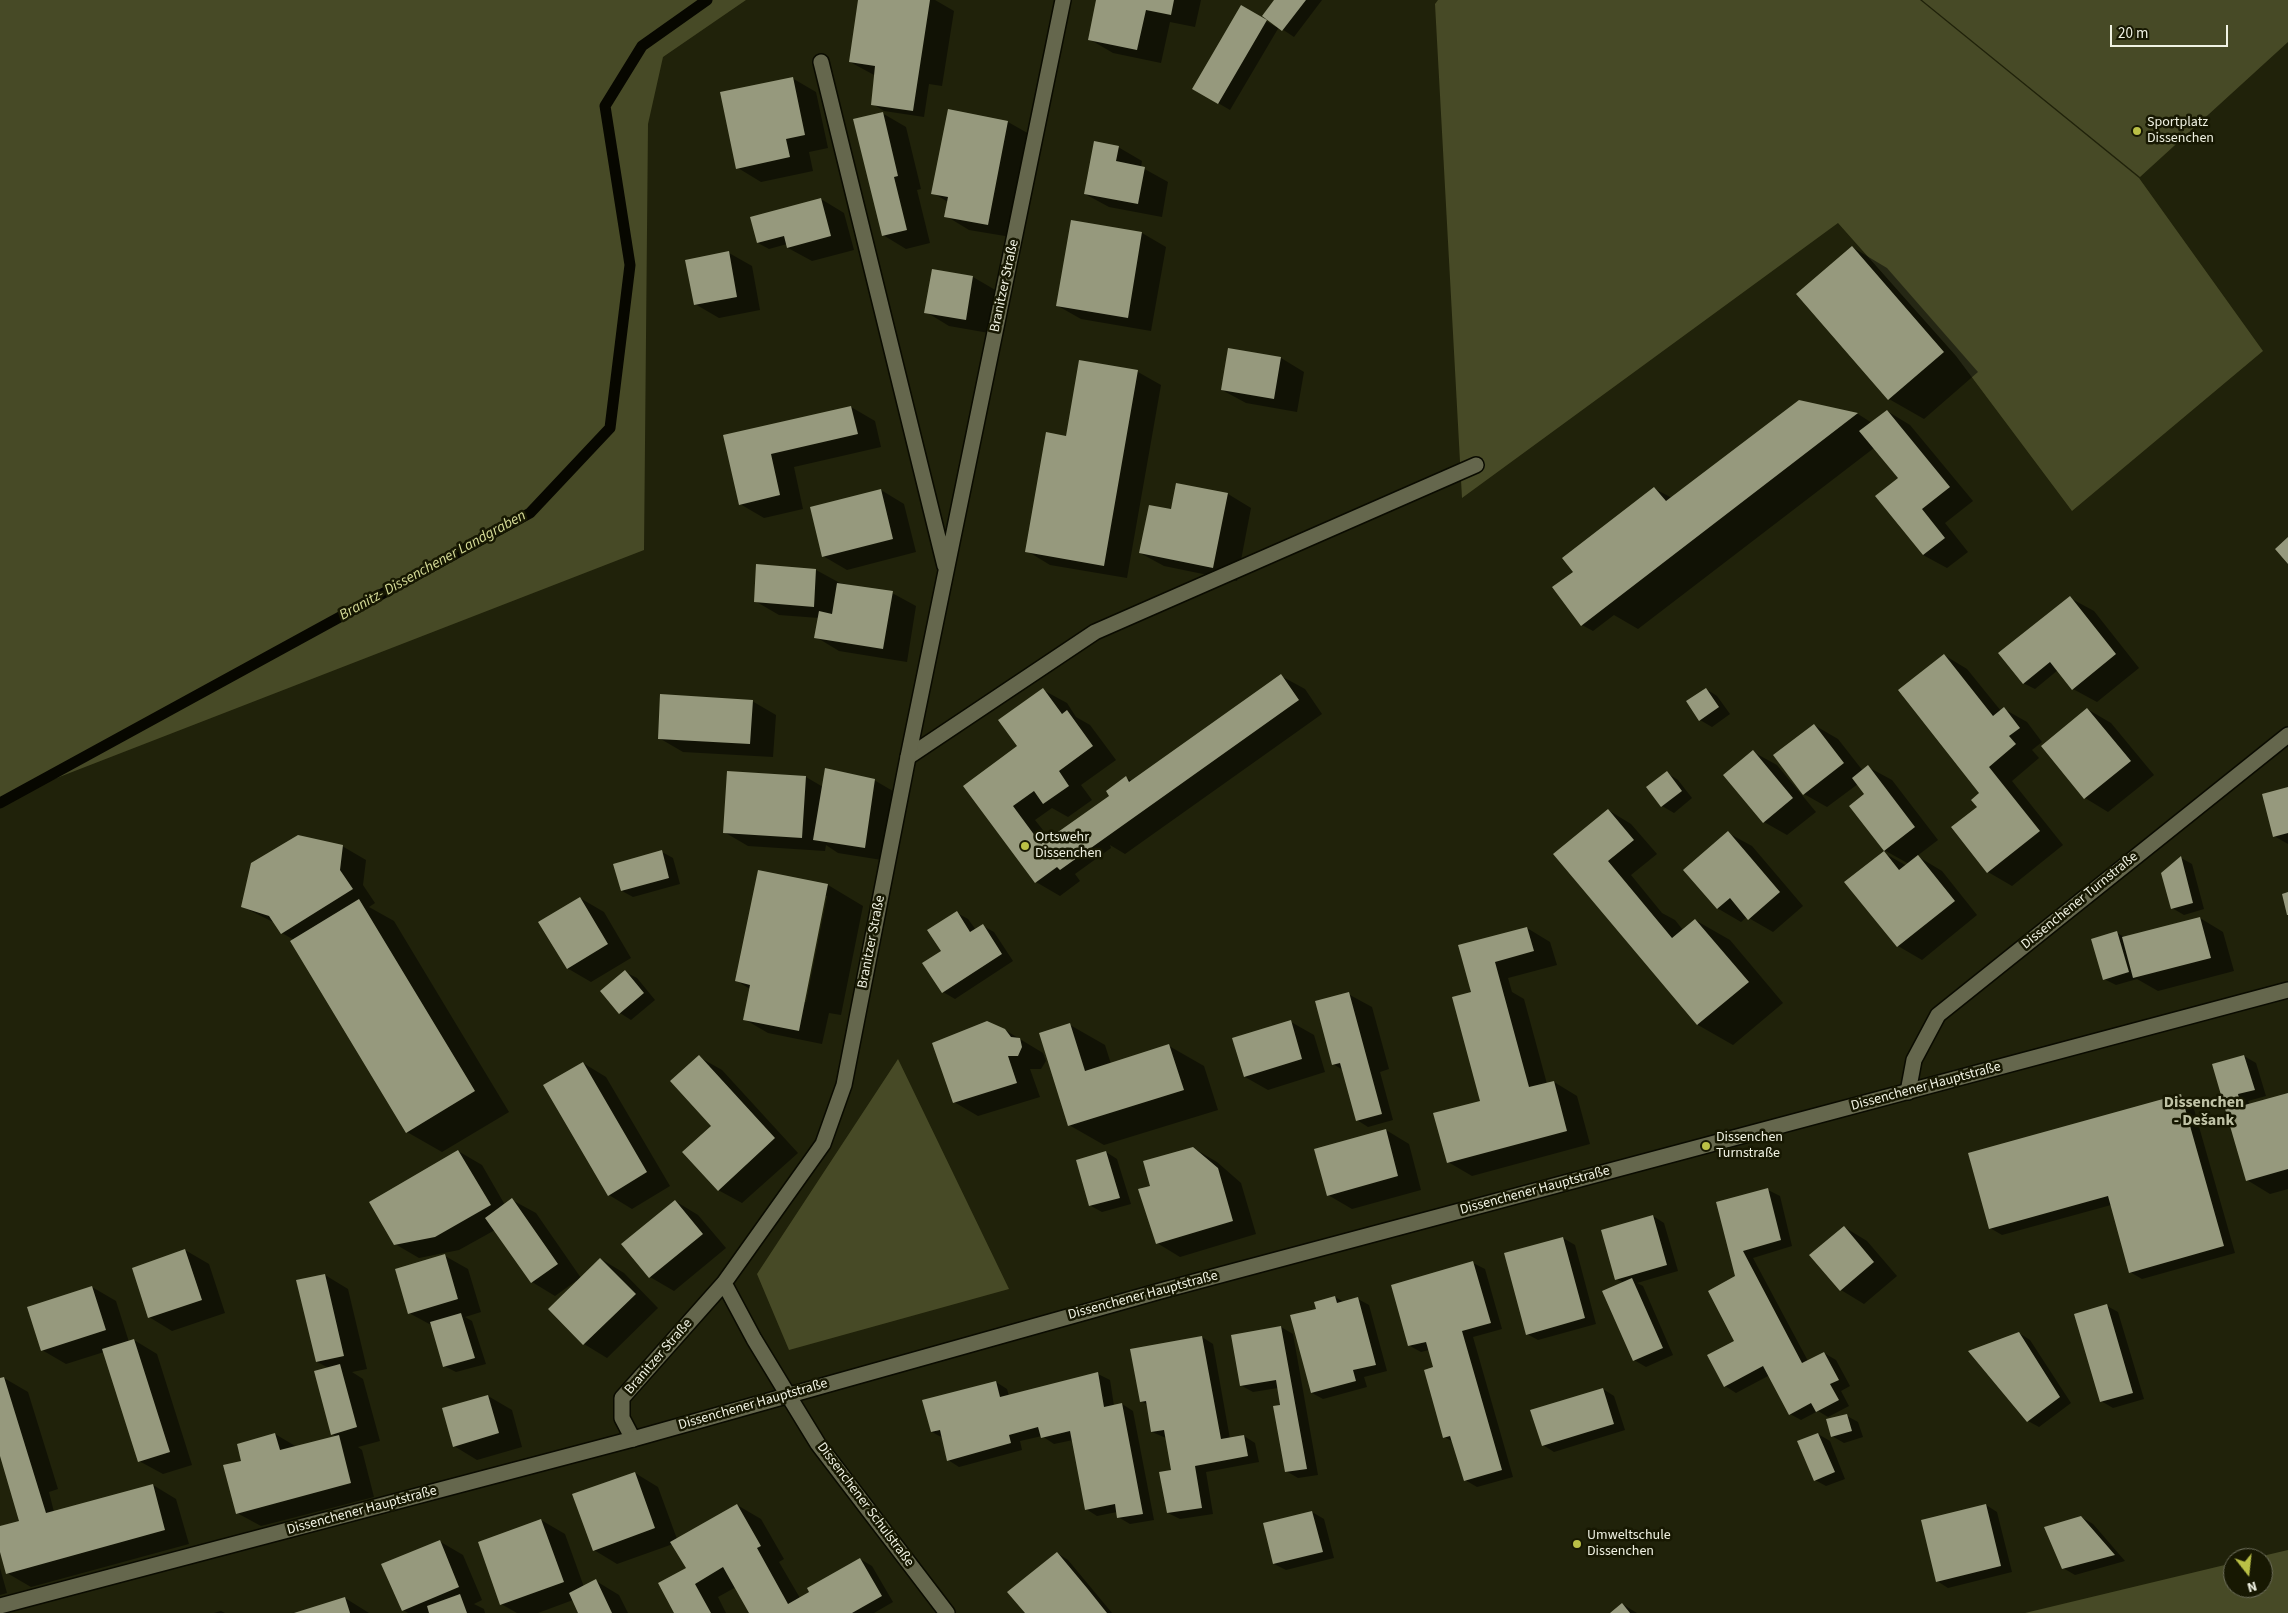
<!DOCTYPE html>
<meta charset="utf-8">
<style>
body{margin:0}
#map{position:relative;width:2288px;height:1613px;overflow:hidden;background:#20220a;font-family:"Source Sans 3",sans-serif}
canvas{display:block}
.north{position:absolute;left:2223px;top:1548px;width:50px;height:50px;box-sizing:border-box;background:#171802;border:1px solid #6e6f5c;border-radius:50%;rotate:164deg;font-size:14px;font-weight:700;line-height:20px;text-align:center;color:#f0f2e3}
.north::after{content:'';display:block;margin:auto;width:18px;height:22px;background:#bac046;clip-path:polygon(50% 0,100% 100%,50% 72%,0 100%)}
.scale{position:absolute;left:2110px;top:25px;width:118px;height:22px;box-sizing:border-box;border:2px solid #f0f2e3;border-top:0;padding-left:6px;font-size:15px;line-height:18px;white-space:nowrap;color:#f0f2e3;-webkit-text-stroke:4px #171802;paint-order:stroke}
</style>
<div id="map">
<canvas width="2288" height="1613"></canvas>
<div class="north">N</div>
<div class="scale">20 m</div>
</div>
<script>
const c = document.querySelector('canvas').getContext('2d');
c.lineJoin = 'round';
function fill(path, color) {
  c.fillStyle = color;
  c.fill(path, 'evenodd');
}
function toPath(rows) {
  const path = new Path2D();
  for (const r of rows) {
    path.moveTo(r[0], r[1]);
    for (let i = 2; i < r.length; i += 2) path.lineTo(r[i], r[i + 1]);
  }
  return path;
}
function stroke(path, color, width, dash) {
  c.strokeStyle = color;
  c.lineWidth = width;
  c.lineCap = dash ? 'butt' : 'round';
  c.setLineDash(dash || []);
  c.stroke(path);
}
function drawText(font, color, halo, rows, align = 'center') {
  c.font = font + ' "Source Sans 3",sans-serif';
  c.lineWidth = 5;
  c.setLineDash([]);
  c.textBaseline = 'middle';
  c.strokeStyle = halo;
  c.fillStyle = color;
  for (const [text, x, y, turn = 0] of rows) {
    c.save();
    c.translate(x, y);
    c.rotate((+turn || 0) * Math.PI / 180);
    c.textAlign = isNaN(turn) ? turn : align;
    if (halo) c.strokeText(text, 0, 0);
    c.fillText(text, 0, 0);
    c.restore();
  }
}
fill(toPath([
 [0,0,746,0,663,57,648,124,644,550,0,800],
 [1438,0,1920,0,2139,178,2263,351,2072,511,1956,356,1838,223,1462,498,1435,4],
 [1922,0,2288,0,2288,42,2140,177],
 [898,1059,1009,1289,789,1350,757,1274],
 [2288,1550,2288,1613,2025,1613,2233,1563,2233,1588,2263,1588,2263,1558,2254,1558]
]), '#474a26');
fill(toPath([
 [860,0,935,0,954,11,942,86,929,84,924,117,884,111,873,104,876,76,850,62],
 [1098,0,1201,0,1195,27,1170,22,1161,63,1113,53,1089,39],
 [1276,0,1322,0,1294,37,1279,27,1230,110,1194,89,1242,7,1276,27],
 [792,78,816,92,828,148,809,152,813,171,761,182,738,168],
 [882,113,906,127,921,189,917,190,930,243,906,249,883,235],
 [1008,122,1031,135,1011,237,969,230,946,216,948,202,933,193],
 [1118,147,1142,161,1141,167,1168,182,1162,217,1109,207,1085,194],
 [821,199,844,213,854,250,812,261,788,248,787,244,769,249,758,243],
 [1072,221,1142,233,1166,247,1151,331,1081,319,1058,306],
 [1852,247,1887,268,1978,372,1924,419,1889,399],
 [729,253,752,266,760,310,719,318,695,304],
 [933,270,973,277,997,291,989,333,949,326,926,312],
 [1281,358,1304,372,1297,412,1246,403,1222,390],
 [1080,362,1138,372,1161,385,1127,578,1050,565,1027,551,1067,437],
 [1800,401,1858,414,1872,423,1887,411,1910,425,1973,501,1945,523,1968,552,1947,568,1923,555,1899,479,1874,448,1638,629,1614,615,1593,631,1582,625,1575,572,1655,489,1672,498],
 [851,407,875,421,881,447,794,467,803,509,764,518,740,504,724,436],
 [1177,485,1228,494,1251,508,1237,581,1164,566,1140,553,1172,510],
 [881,490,904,504,916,552,847,570,823,556],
 [757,565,816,570,840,583,892,593,916,606,907,662,839,651,816,637,819,618,779,615,755,601],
 [2070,598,2094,611,2139,668,2097,702,2073,689,2058,670,2035,689,2023,683],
 [1944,655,1967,669,2001,711,2004,709,2027,722,2042,742,2032,750,2039,758,2012,781,2063,845,2012,886,1988,872,1978,807,1981,793],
 [1281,676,1305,689,1322,714,1125,854,1110,845,1111,848,1075,874,1080,881,1060,896,1036,882,965,786,1018,746,1043,690,1067,703,1076,717,1090,725,1116,760,1081,785,1092,800,1068,817,1052,808,1035,820,1050,839,1111,796,1126,778,1132,781],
 [1706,689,1717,696,1730,714,1712,727,1700,720,1687,702],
 [752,701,776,715,773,757,683,752,659,738],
 [2087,709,2111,723,2154,775,2108,812,2085,798],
 [1814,725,1838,739,1863,771,1868,767,1892,780,1938,840,1917,856,1942,871,1977,915,1922,960,1898,946,1884,853,1907,866,1909,864,1884,850,1866,794,1858,784,1827,807,1804,794],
 [1753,752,1777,765,1816,812,1787,835,1764,822],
 [1667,773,1678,780,1692,798,1674,813,1662,806],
 [806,777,823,787,874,780,898,794,888,861,838,853,826,845,825,851,748,846,724,832],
 [2288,789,2288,844,2274,836],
 [1608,810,1631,824,1657,854,1631,875,1662,913,1675,920,1683,930,1695,920,1730,940,1783,1003,1733,1045,1698,1025,1555,854],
 [1728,833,1752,846,1803,906,1773,932,1747,917,1741,922,1717,908],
 [342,846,366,860,363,885,375,903,369,907,394,921,509,1112,442,1152,407,1132,294,940,282,933,275,923,243,907],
 [662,852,673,858,680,884,633,897,622,891],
 [2181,858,2192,864,2204,909,2184,915,2172,908],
 [828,885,863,906,841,1015,829,1013,822,1044,768,1033,744,1019,750,989,737,981],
 [824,896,827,896,806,1002,803,1002],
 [580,898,604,912,631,958,591,982,567,968],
 [957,913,968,919,976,930,983,926,994,932,1013,961,955,999,943,992,924,963,943,951],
 [2200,918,2223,932,2234,971,2158,991,2137,979,2116,985,2104,979,2117,933,2126,938],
 [1527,928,1550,942,1557,965,1508,978,1512,992,1524,999,1547,1084,1554,1082,1577,1096,1590,1144,1472,1176,1448,1162,1481,1101,1474,992,1460,946],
 [625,972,637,978,655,1000,631,1020,620,1013],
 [1348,994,1372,1007,1389,1069,1380,1072,1393,1120,1368,1127,1357,1120,1343,1070,1333,1064],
 [1291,1022,1314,1035,1325,1072,1268,1090,1245,1077],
 [1070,1025,1105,1045,1111,1064,1169,1046,1204,1066,1218,1110,1104,1145,1069,1125],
 [1005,1030,1043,1053,1046,1061,1041,1069,1030,1069,1040,1097,978,1116,954,1102],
 [2244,1056,2256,1063,2266,1096,2248,1101,2250,1105,2288,1094,2288,1189,2270,1194,2247,1180,2213,1065],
 [699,1057,722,1070,798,1153,742,1203,718,1190,713,1126],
 [583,1063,606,1077,670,1186,632,1209,609,1195],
 [2181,1095,2192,1102,2235,1253,2142,1279,2130,1272,2111,1205,2002,1235,1990,1228],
 [1386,1130,1409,1144,1421,1190,1352,1209,1328,1195],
 [1193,1148,1217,1162,1241,1183,1256,1234,1180,1257,1157,1243,1151,1187],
 [458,1151,482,1165,505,1205,512,1200,536,1213,581,1278,601,1259,624,1273,658,1308,607,1358,584,1344,576,1281,555,1296,532,1282,495,1230,459,1250,419,1258,395,1244],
 [1106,1152,1117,1159,1131,1204,1102,1212,1091,1206],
 [1768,1190,1780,1196,1792,1246,1753,1258,1808,1361,1824,1353,1836,1360,1850,1386,1841,1391,1849,1406,1828,1417,1818,1411,1801,1420,1790,1414,1770,1375,1736,1393,1725,1386,1735,1341,1737,1276,1717,1203],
 [675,1201,698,1215,726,1248,674,1291,650,1277,623,1244],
 [1653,1216,1664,1223,1678,1271,1637,1283,1643,1286,1673,1355,1646,1367,1634,1360,1604,1292,1624,1283,1617,1279],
 [1844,1227,1867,1241,1897,1276,1864,1304,1841,1290],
 [1563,1238,1575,1245,1596,1324,1538,1340,1527,1334],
 [185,1250,209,1264,225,1313,172,1331,149,1317],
 [445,1256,468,1269,481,1312,465,1317,472,1321,486,1364,456,1372,444,1366,433,1326,409,1313],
 [1473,1263,1485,1269,1502,1329,1473,1337,1513,1477,1477,1487,1465,1480,1454,1442,1444,1437,1434,1368,1429,1350,1421,1352,1410,1346],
 [325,1275,348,1289,367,1369,352,1372,363,1379,380,1441,358,1447,362,1450,374,1497,261,1526,237,1513,243,1461,275,1434,297,1447,336,1436,332,1434,329,1368,317,1362],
 [92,1287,116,1301,129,1342,134,1340,157,1354,192,1465,163,1474,139,1461,104,1352,66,1364,42,1350],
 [1335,1297,1344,1302,1358,1299,1369,1305,1387,1371,1364,1377,1367,1387,1323,1399,1312,1393,1317,1309],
 [2107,1306,2118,1312,2144,1399,2113,1408,2101,1401],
 [1281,1327,1293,1334,1318,1475,1298,1478,1286,1471,1278,1388,1253,1392,1242,1386],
 [2019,1333,2030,1340,2071,1403,2039,1427,2028,1421],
 [1202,1337,1213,1344,1230,1439,1244,1436,1255,1443,1259,1462,1206,1472,1213,1514,1180,1519,1168,1513,1172,1471,1166,1438,1152,1432,1148,1405,1141,1401],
 [1098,1374,1110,1380,1114,1406,1122,1404,1133,1411,1154,1520,1130,1524,1118,1517,1117,1512,1097,1516,1086,1509,1073,1440,1054,1444,1042,1436,1020,1441,1022,1450,959,1467,948,1460,943,1438,932,1432,996,1382,1007,1389,1009,1396],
 [4,1378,28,1392,58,1489,49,1492,54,1512,153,1485,176,1499,189,1544,31,1587,7,1573,0,1547,0,1527,21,1521,0,1452,0,1380],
 [1603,1389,1614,1396,1625,1430,1554,1452,1543,1445],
 [488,1396,512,1410,522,1447,477,1460,454,1446],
 [1847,1416,1858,1422,1863,1437,1844,1443,1832,1436],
 [1818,1434,1830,1441,1845,1479,1826,1486,1815,1480],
 [635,1473,658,1487,677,1539,737,1505,761,1519,784,1559,779,1562,800,1598,860,1559,872,1566,893,1602,874,1613,751,1613,736,1587,718,1597,726,1613,676,1613,688,1569,673,1544,617,1564,594,1550],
 [1986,1505,1997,1512,2012,1572,1948,1588,1937,1581],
 [1312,1512,1324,1519,1334,1558,1286,1570,1274,1564],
 [2081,1517,2093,1524,2125,1561,2075,1575,2063,1568],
 [541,1520,565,1534,584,1587,596,1581,619,1595,628,1613,579,1613,573,1600,538,1613,517,1613,501,1604],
 [439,1541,463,1555,482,1600,474,1604,484,1609,485,1613,408,1613,403,1610],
 [1057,1553,1068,1560,1112,1613,1027,1613],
 [0,1568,7,1593,0,1595],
 [345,1598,369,1613,297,1613],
 [1622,1604,1637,1613,1612,1613],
 [221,1611,225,1613,214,1613]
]), '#0007');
stroke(toPath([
 [0,803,530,513,610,428,630,265,605,106,642,46,707,0]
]), '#070700', 11);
fill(toPath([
 [858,0,930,0,913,111,871,105,875,66,849,62],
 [1096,0,1174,0,1171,15,1146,10,1137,50,1088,40],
 [1274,0,1306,0,1282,31,1262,16],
 [1241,5,1267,20,1218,104,1192,89],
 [793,77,805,135,786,139,790,157,736,169,720,92],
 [948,109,1008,121,988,225,944,217,948,197,931,194],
 [883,112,898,176,894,177,907,230,882,236,853,119],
 [1094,141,1119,146,1116,161,1145,167,1138,204,1084,194],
 [821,198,831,236,787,248,784,236,757,243,750,217],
 [1071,220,1142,232,1128,318,1056,306],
 [1852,246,1944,352,1888,400,1796,294],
 [729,251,737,297,694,305,685,260],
 [932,269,973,276,966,320,924,313],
 [1228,348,1281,357,1274,399,1221,390],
 [1079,360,1138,370,1104,566,1025,552,1046,432,1066,436],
 [1799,400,1858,413,1581,626,1552,587,1573,572,1562,558,1654,487,1666,501],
 [851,406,858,434,771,454,780,495,739,505,723,435],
 [1887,410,1950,487,1922,509,1945,538,1923,555,1875,496,1898,478,1859,431],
 [1176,483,1228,493,1213,568,1139,553,1149,505,1171,509],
 [881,489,893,539,822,557,810,507],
 [2288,537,2288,564,2275,549],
 [756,564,816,569,814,607,754,602],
 [837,583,893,591,883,649,814,638,819,611,832,614],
 [2070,596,2116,654,2072,690,2050,662,2023,684,1998,653],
 [1944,654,1993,716,2004,707,2020,728,2009,736,2016,744,1989,767,2040,831,1987,873,1951,827,1977,807,1971,800,1979,793,1898,690],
 [1281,674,1299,700,1060,870,1057,867,1035,883,963,786,1017,746,998,720,1043,688,1062,714,1067,710,1093,746,1059,771,1069,786,1043,804,1034,791,1013,806,1041,844,1109,796,1106,791,1126,776,1129,782],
 [1706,688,1719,707,1699,721,1686,701],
 [660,694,753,700,750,744,658,739],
 [2087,708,2131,761,2084,799,2041,746],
 [1814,724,1844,763,1803,795,1773,755],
 [1753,750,1793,798,1763,823,1723,775],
 [1868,765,1915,827,1884,851,1899,870,1918,855,1955,901,1897,947,1844,882,1884,851,1849,806,1864,794,1852,778],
 [825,768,875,779,865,848,813,840],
 [727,771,806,776,802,838,723,833],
 [1667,771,1682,791,1661,807,1646,787],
 [2288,787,2288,833,2273,837,2262,794],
 [1608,809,1634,840,1608,861,1672,938,1695,919,1749,982,1697,1025,1553,854],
 [1728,831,1780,892,1748,920,1730,898,1717,909,1683,870],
 [298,835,343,845,340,870,353,889,281,934,269,916,241,907,251,863],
 [662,850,669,878,621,891,613,864],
 [2181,856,2193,903,2171,909,2161,873],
 [758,870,828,884,799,1031,743,1020,750,985,735,981],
 [2288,892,2288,915,2287,915,2282,894],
 [580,897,608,944,567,969,538,922],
 [359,899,475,1091,406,1133,290,941],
 [957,911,970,932,983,924,1002,954,942,993,922,963,941,951,927,930],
 [2200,917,2211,958,2133,978,2122,937],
 [1527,927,1534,951,1495,962,1529,1087,1554,1081,1567,1131,1447,1163,1433,1113,1480,1101,1452,997,1471,992,1458,945],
 [2117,931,2129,972,2103,980,2091,939],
 [625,970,644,993,619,1014,600,991],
 [1349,992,1382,1114,1356,1121,1340,1063,1332,1065,1315,1001],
 [1291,1020,1302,1059,1244,1077,1232,1038],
 [987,1021,1005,1029,1011,1037,1020,1038,1022,1047,1018,1056,1008,1056,1017,1083,953,1103,932,1043],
 [1070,1023,1085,1071,1169,1044,1184,1090,1068,1126,1039,1033],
 [699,1055,775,1138,718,1191,682,1152,711,1126,670,1081],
 [2244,1055,2255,1090,2238,1094,2241,1106,2288,1093,2288,1169,2246,1181,2212,1064],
 [583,1062,647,1172,608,1196,543,1085],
 [2181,1094,2224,1246,2129,1273,2108,1196,1989,1229,1968,1153],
 [1386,1129,1398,1176,1327,1196,1314,1149],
 [1193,1147,1218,1168,1233,1221,1156,1244,1138,1189,1150,1186,1143,1161],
 [458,1150,491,1205,435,1237,394,1245,369,1202],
 [1106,1151,1120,1198,1089,1206,1076,1160],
 [1768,1188,1781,1240,1743,1251,1802,1363,1824,1352,1839,1380,1830,1384,1839,1400,1816,1412,1811,1403,1789,1415,1763,1366,1724,1387,1707,1355,1734,1341,1708,1291,1735,1276,1716,1202],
 [512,1198,558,1264,531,1283,485,1218],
 [675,1200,703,1234,649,1278,621,1244],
 [1653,1215,1667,1265,1615,1280,1601,1230],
 [1844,1226,1874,1262,1840,1291,1809,1255],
 [1563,1237,1585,1318,1526,1335,1504,1253],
 [185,1249,202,1300,148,1318,132,1268],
 [445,1254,458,1299,408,1314,395,1269],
 [600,1258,636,1294,583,1345,548,1309],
 [1473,1261,1491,1323,1462,1331,1502,1470,1464,1481,1450,1436,1443,1438,1424,1370,1433,1367,1426,1342,1408,1346,1391,1285],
 [325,1274,344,1356,316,1362,296,1280],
 [1632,1278,1663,1348,1633,1361,1602,1291],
 [92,1286,106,1330,41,1351,27,1307],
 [1335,1296,1337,1303,1358,1297,1376,1365,1353,1370,1356,1381,1311,1393,1290,1315,1316,1309,1314,1302],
 [2107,1304,2133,1393,2100,1402,2074,1314],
 [461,1313,475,1358,443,1367,430,1322],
 [1281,1326,1307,1469,1285,1472,1273,1406,1280,1405,1276,1380,1240,1386,1231,1335],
 [2019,1332,2060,1397,2027,1422,1968,1351],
 [1202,1336,1221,1439,1244,1435,1248,1456,1195,1466,1202,1508,1167,1513,1159,1472,1171,1470,1164,1430,1151,1432,1146,1401,1140,1402,1130,1349],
 [134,1339,170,1452,138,1462,102,1349],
 [340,1364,357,1427,331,1435,314,1371],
 [1098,1372,1104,1407,1122,1403,1143,1514,1117,1518,1115,1504,1085,1510,1070,1431,1041,1438,1038,1427,1009,1435,1011,1443,947,1461,940,1430,931,1432,922,1400,996,1381,1000,1397],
 [4,1377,46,1513,153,1484,165,1530,6,1574,0,1552,0,1526,19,1521,0,1456,0,1378],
 [1603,1388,1614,1424,1542,1446,1530,1410],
 [488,1395,499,1433,453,1447,442,1408],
 [1847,1414,1852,1431,1831,1437,1826,1419],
 [275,1433,280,1450,339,1435,351,1483,236,1514,223,1465,241,1461,237,1444],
 [1818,1433,1835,1472,1814,1481,1797,1441],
 [635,1472,655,1528,593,1551,572,1494],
 [737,1504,761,1546,757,1548,788,1604,809,1592,807,1588,860,1558,882,1596,852,1613,749,1613,723,1567,695,1584,711,1613,674,1613,658,1583,686,1568,670,1542],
 [1986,1504,2001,1566,1936,1582,1921,1520],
 [1312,1511,1323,1552,1273,1564,1263,1523],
 [2081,1516,2115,1555,2062,1569,2044,1527],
 [541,1519,564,1582,500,1605,478,1542],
 [440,1540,459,1587,402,1611,381,1564],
 [1057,1552,1087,1588,1107,1613,1025,1613,1007,1592],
 [596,1579,612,1613,578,1613,569,1593],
 [460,1594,467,1613,429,1613,427,1606],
 [345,1597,350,1613,294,1613],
 [1622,1603,1630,1613,1610,1613]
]), '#96997d');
const service = toPath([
 [908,757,1095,632,1476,465]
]);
const minor = toPath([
 [821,62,945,566],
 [1908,1092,1914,1060,1938,1015,2288,735],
 [724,1283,754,1339,788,1395],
 [633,1439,622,1418,622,1398,724,1283,823,1144,844,1085,908,757,1063,0]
]);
const tertiary = toPath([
 [788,1395,818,1444,947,1613]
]);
const secondary = toPath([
 [0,1606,633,1439,1164,1290,2288,990]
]);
stroke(service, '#0a0b00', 18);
stroke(minor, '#0a0b00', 18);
stroke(tertiary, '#0a0b00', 18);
stroke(secondary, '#0a0b00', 18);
stroke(service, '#65674d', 15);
stroke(minor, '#65674d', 15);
stroke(tertiary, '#65674d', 15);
stroke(secondary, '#65674d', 15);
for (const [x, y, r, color] of [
 [2137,131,5,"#bac046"],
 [1025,846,5,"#bac046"],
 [1706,1146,5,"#bac046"],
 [1577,1544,5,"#bac046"]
]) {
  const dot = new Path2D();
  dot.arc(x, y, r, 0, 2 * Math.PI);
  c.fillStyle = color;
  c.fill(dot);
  stroke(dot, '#171802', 2);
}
drawText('14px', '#f0f2e3', '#171802', [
 ["Sportplatz",2147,123],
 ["Dissenchen",2147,139],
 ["Ortswehr",1035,838],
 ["Dissenchen",1035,854],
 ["Dissenchen",1716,1138],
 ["Turnstraße",1716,1154],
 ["Umweltschule",1587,1536],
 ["Dissenchen",1587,1552]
], 'left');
drawText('14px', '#f0f2e3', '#171802', [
 ["Branitzer Straße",1005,286,-78],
 ["Dissenchener Turnstraße",2080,901,-39],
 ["Branitzer Straße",872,942,-79],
 ["Dissenchener Hauptstraße",1926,1087,-15],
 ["Dissenchener Hauptstraße",1535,1191,-15],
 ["Dissenchener Hauptstraße",1143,1296,-15],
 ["Branitzer Straße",659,1357,-49],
 ["Dissenchener Hauptstraße",753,1405,-16],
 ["Dissenchener Schulstraße",865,1505,53],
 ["Dissenchener Hauptstraße",362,1511,-15]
]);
drawText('italic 15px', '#d7dd98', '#171802', [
 ["Branitz- Dissenchener Landgraben",433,566,-29]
]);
drawText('bold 16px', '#c0c3a6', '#171802', [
 ["Dissenchen",2204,1103],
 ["- Dešank",2204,1121]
]);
</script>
